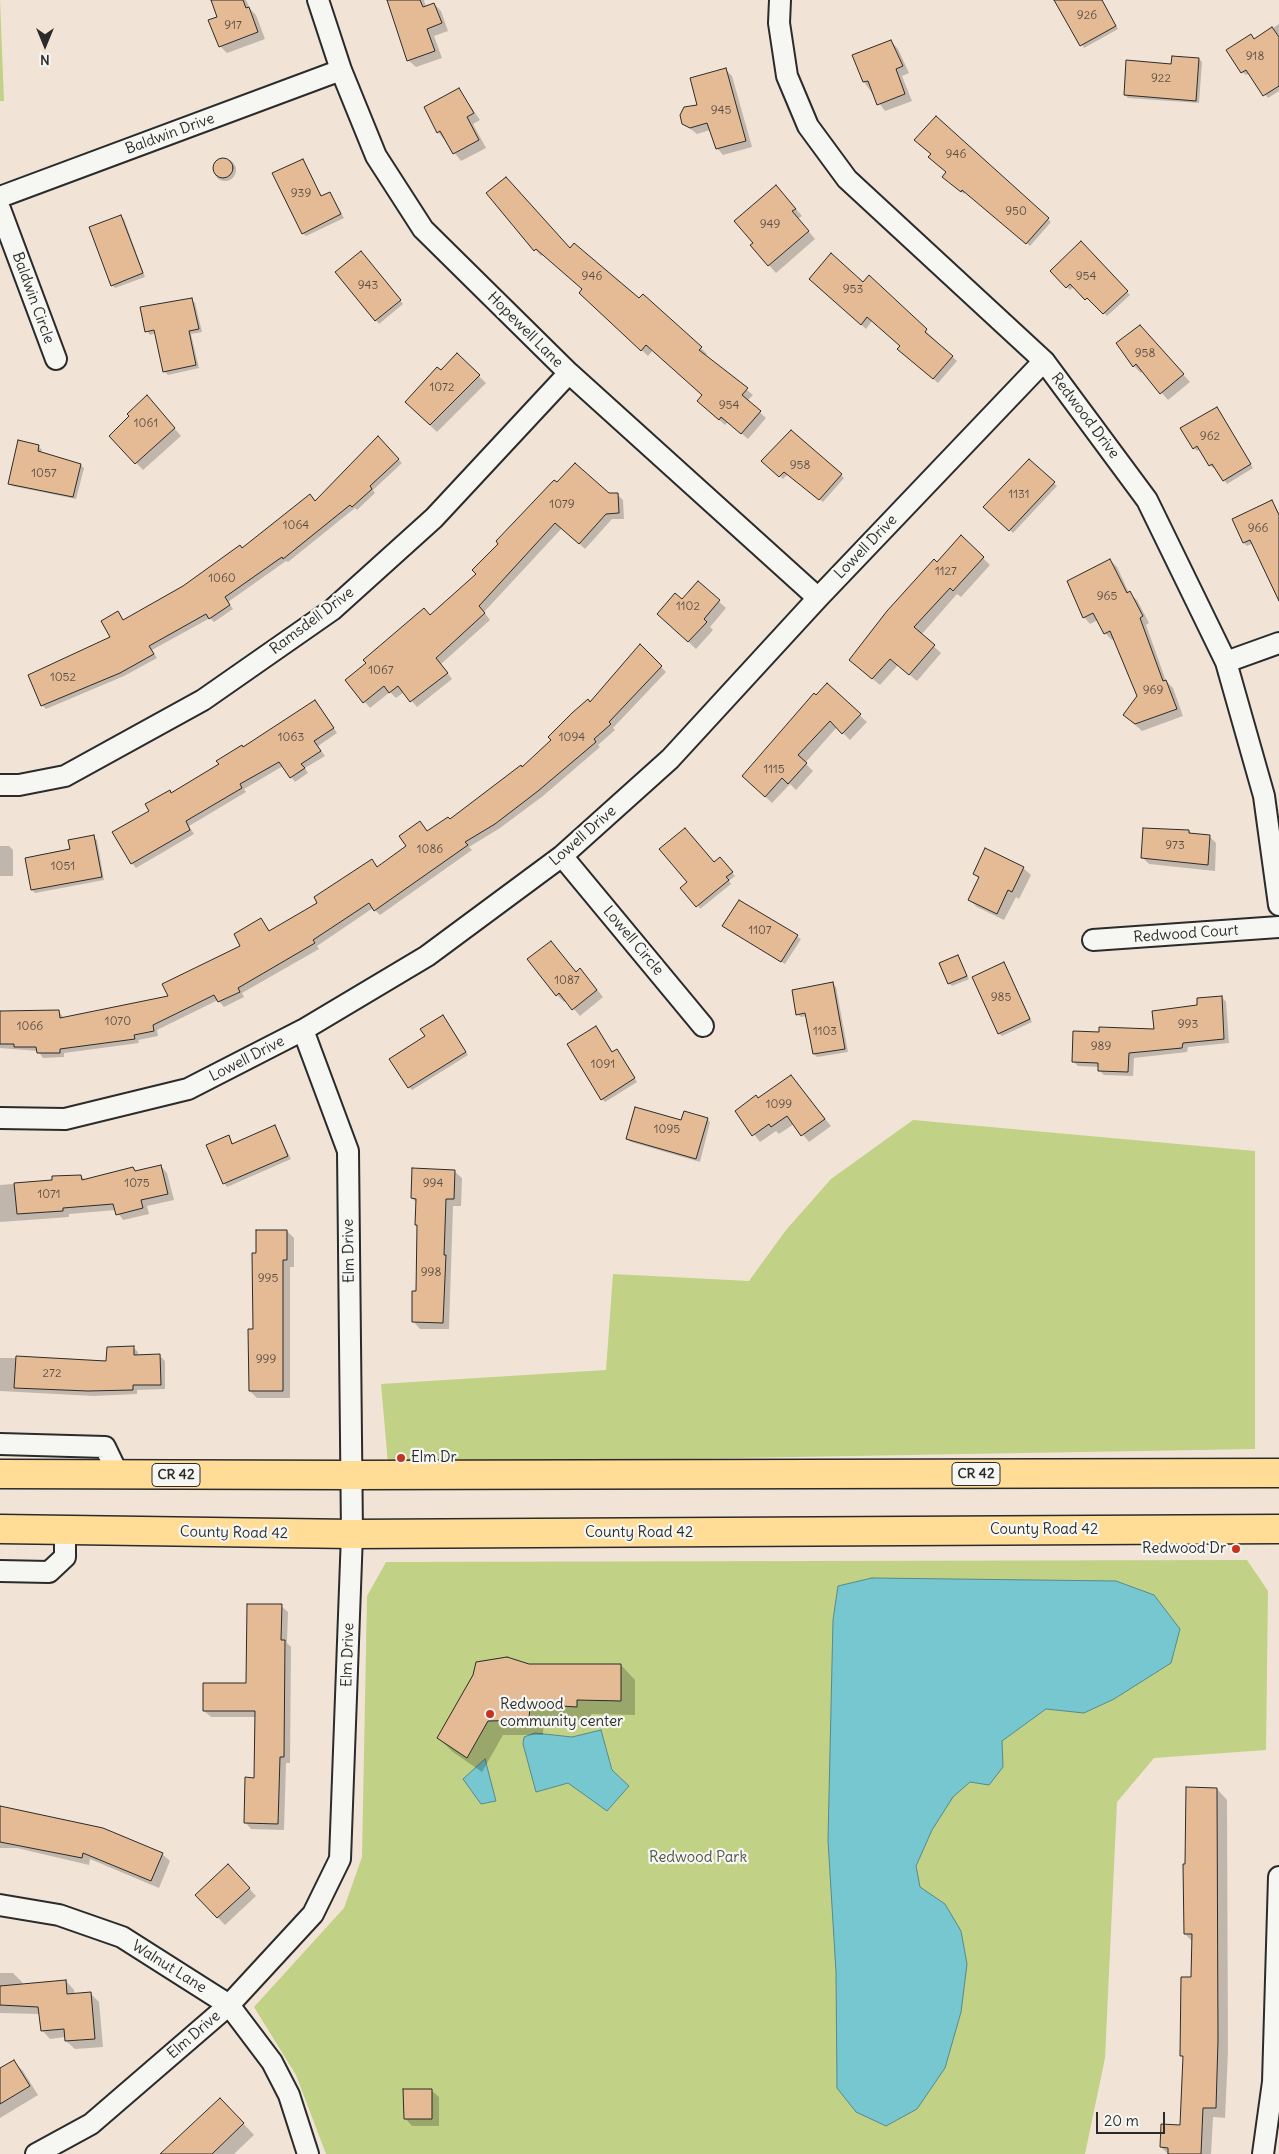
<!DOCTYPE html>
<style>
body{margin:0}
#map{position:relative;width:1279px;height:2154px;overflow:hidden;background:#f1e4d6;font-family:Delius,sans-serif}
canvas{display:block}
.north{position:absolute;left:20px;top:20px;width:50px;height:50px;-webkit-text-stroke:4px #f6f6f2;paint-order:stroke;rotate:180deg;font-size:14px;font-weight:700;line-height:20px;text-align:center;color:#2b2b2b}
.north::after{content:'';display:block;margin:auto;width:18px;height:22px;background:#2b2b2b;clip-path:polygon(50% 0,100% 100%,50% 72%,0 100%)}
.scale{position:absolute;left:1096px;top:2112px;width:69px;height:22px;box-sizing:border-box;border:2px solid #2b2b2b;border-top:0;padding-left:6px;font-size:15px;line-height:18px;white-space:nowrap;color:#2b2b2b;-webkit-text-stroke:4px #f6f6f2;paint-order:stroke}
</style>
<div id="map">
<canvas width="1279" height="2154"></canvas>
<div class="north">N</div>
<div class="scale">20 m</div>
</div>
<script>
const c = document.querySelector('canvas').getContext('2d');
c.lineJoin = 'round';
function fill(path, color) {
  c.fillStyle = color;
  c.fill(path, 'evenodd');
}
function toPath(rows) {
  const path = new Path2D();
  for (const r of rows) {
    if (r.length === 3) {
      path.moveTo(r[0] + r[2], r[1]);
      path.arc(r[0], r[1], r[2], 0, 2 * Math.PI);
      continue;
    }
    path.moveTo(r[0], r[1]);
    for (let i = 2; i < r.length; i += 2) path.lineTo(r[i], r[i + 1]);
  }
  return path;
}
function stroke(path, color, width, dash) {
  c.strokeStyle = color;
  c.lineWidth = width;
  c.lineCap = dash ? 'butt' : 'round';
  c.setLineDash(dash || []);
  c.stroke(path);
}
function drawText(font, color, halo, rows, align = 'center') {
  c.font = font + ' Delius,sans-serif';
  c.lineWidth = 4.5;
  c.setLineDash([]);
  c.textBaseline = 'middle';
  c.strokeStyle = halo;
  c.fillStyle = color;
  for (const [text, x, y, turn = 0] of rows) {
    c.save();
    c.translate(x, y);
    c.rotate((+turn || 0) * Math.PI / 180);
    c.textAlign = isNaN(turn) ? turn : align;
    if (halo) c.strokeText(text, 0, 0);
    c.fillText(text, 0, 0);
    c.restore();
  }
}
fill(toPath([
 [0,0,4,101,0,101],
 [913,1120,1255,1151,1255,1449,388,1464,381,1384,606,1370,613,1274,749,1281,786,1230,831,1179],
 [1247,1560,1268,1591,1266,1750,1154,1758,1117,1802,1105,2058,1085,2154,326,2154,296,2075,254,2007,344,1908,362,1857,367,1596,386,1562]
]), '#c1d185');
const water = toPath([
 [872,1578,1116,1581,1154,1595,1180,1629,1171,1663,1114,1699,1084,1713,1046,1709,1002,1741,1003,1767,989,1785,970,1782,953,1797,932,1830,916,1866,920,1887,945,1904,961,1931,967,1964,961,2012,945,2068,917,2109,886,2126,856,2112,837,2088,836,1972,828,1840,833,1620,838,1586,872,1578],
 [601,1730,612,1770,629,1786,607,1811,568,1783,536,1792,523,1744,524,1737,535,1733,572,1737,601,1730],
 [485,1759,496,1801,481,1804,463,1779,485,1759]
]);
fill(water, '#76c7d0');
stroke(water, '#58898e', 1);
fill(toPath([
 [212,0,246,0,250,9,256,15,265,39,227,53,220,46,219,17],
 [388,0,424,0,426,7,434,4,441,11,448,31,434,36,442,58,416,67,408,60],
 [1056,0,1095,0,1107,9,1118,29,1084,48],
 [1279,24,1279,91,1268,98,1250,73,1246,75,1242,72,1251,35,1255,40],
 [891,41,898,49,909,73,902,76,912,101,885,111,864,82],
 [1199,59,1202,62,1199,103,1128,98,1125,95,1172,65],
 [726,70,732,76,752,147,723,155,717,148,710,130,697,134,683,123],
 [459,90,480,120,473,124,486,148,461,161,438,132],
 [940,120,1051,222,1030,246,966,192,964,194,947,180,948,173,932,154],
 [225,170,11],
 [302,160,322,197,330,193,344,218,306,236,303,233],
 [488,194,571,249,701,348,707,354,705,356,753,395,747,401,766,418,748,439,728,422,725,425,705,407,704,396,653,350,648,356,587,299,584,290,543,254,541,256],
 [783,194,802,216,798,219,815,239,776,273,752,246],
 [121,216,124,219,145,277,115,288,112,285],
 [1081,243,1130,295,1107,316,1074,286,1070,290,1052,271],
 [364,256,403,304,379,324,376,320],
 [869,277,957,361,938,383,904,354,901,346,872,321,866,329,815,284,864,284],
 [192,300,195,303,202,332,191,334,199,368,168,375,165,372,156,333,150,335,147,331],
 [1147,334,1190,382,1168,400,1143,371,1141,373,1134,366,1117,343],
 [457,355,486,383,437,432,406,402],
 [153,403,181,436,143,470,110,436],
 [1220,412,1253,468,1227,484,1215,467,1213,468,1210,465,1200,449,1197,451,1194,448,1182,428],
 [378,438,402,463,373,490,375,493,357,510,355,508,288,562,286,561,228,602,233,609,214,622,210,618,152,650,157,658,124,676,46,709,42,705,112,638,118,613,124,621,184,587,316,502],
 [38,446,42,450,41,454,80,465,84,468,76,499,12,486,9,483],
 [1029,460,1057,486,1013,533,985,507],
 [763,461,841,475,844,478,823,502,788,474,783,479],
 [617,494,623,500,624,519,612,519,585,549,562,528,484,612,490,620,441,664,452,679,417,707,404,692,396,698,390,692,370,708,346,680,430,616,478,574,500,544],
 [1272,502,1279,513,1279,578,1253,543,1247,546,1244,543],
 [983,558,990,565,961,597,957,594,921,635,941,653,917,681,898,665,880,685,858,667,937,564],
 [1110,560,1117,567,1129,593,1137,600,1149,623,1146,625,1166,681,1173,688,1183,716,1142,731,1124,715,1138,697,1115,639,1112,640,1105,633,1098,620,1090,624,1084,617],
 [698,583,726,608,710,627,713,630,696,649,666,621],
 [640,646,666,672,613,728,615,730,598,745,600,747,543,796,500,828,469,847,472,850,380,915,373,908,317,946,319,949,242,993,244,997,224,1007,218,1000,157,1030,158,1036,138,1040,139,1043,64,1053,64,1057,43,1058,38,1051,0,1048,0,1012,59,1012,64,1018,170,997,242,946,261,920,270,932,319,903,372,860,378,868,408,846,420,822,428,832,450,821,522,768,590,703],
 [827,685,867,722,850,740,837,727,805,763,813,771,796,790,790,784,772,803,751,783],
 [315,701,337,733,318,746,325,756,305,768,308,773,295,782,283,766,244,789,246,792,189,826,194,834,136,868,132,863,151,812,172,794],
 [1189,831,1192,835,1209,836,1216,843,1215,871,1149,864,1142,857],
 [93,837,97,840,104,880,35,893,32,890,71,850],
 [0,846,9,846,13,850,13,876,0,876],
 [723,862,735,876,729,881,731,884,700,909,688,882,714,864],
 [1023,868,1031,875,1019,899,1016,897,1004,920,977,907,969,900,980,879,975,874],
 [740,901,801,939,785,964,723,926],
 [551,942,576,973,587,977,603,997,580,1016,566,1000,564,1002,557,995,529,960],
 [958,957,969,979,952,986,949,983],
 [1003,964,1032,1022,1002,1036,999,1033],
 [833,983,836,987,848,1052,817,1057,814,1054,807,1016,801,1017,797,1014],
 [1222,997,1226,1002,1229,1043,1188,1047,1187,1052,1134,1058,1133,1076,1104,1075,1099,1070,1099,1067,1078,1066,1073,1061,1155,1030,1199,1006],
 [446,1020,468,1055,412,1090,409,1087,426,1037],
 [599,1031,613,1053,617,1051,620,1054,637,1082,605,1102,602,1099],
 [791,1077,831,1126,809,1142,794,1124,779,1134,776,1131,760,1142,736,1111,759,1099],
 [707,1119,710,1122,700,1162,631,1142,627,1139,682,1122],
 [275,1127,291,1159,227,1187,224,1183,228,1136,234,1145],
 [161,1166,167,1173,174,1200,147,1206,149,1214,123,1220,116,1210,69,1214,69,1217,0,1222,0,1185,54,1181,81,1176,85,1180,133,1168,137,1172],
 [454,1171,462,1178,461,1206,453,1206,449,1329,420,1329,413,1321,417,1292,418,1226,417,1203,412,1198],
 [287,1231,294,1238,294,1267,290,1267,290,1398,257,1398,250,1391,257,1254],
 [133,1347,138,1352,138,1356,160,1356,165,1361,165,1389,137,1390,137,1394,94,1396,0,1391,0,1358,62,1358,108,1362],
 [281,1606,288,1612,287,1643,291,1647,290,1763,286,1763,284,1830,251,1829,245,1822,256,1779,256,1717,211,1717,204,1711,247,1684],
 [529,1665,621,1665,635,1680,635,1715,591,1714,591,1721,544,1718,543,1735,503,1735,482,1772,453,1752,438,1738],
 [1217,1789,1227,1800,1228,2052,1225,2118,1213,2117,1211,2154,1168,2154,1161,2147,1182,2126,1184,2058,1181,2055,1192,1979,1193,1942,1185,1934,1186,1865],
 [0,1808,102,1829,162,1854,170,1861,159,1888,90,1859,89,1865,17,1848,0,1848],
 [235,1873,256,1896,225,1925,196,1895],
 [0,1973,13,1973,22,1982,22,1985,66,1981,74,1990,75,1995,91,1994,99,2002,103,2047,75,2049,66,2041,66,2037,50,2039,42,2030,40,2014,0,2013],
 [14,2062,23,2071,38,2095,0,2118,0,2070],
 [431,2090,439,2097,439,2126,412,2126,405,2118],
 [231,2110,254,2135,234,2154,162,2154]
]), '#0003');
const building = toPath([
 [211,0,243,0,246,8,249,7,258,32,219,47,208,20,217,17,211,0],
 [387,0,420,0,423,7,434,3,442,23,427,29,435,51,407,61,387,0],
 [1054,0,1102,0,1116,26,1080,46,1054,0],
 [1272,27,1279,37,1279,86,1263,96,1246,70,1241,73,1226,50,1251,34,1254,39,1272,27],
 [891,40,903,66,896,69,905,94,877,105,868,81,863,82,852,55,891,40],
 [1172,56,1199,58,1196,101,1124,95,1126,60,1171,64,1172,56],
 [726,68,746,141,716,149,707,123,690,128,682,124,680,115,684,107,697,105,690,78,726,68],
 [459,88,474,113,467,117,479,140,453,154,440,131,437,133,424,107,459,88],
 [936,116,1049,218,1026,244,962,190,961,192,942,177,946,172,928,157,931,154,914,140,936,116],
 [223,168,10],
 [303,159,321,196,330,192,341,214,302,234,272,173,303,159],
 [506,177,570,248,574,243,639,298,643,294,702,347,699,350,748,388,742,395,761,411,741,434,721,417,719,420,697,401,702,395,646,345,641,351,579,293,582,289,536,249,534,251,486,193,506,177],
 [776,185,796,209,792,211,809,231,768,266,750,245,753,243,734,221,776,185],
 [121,215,143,273,111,286,89,227,121,215],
 [1081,241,1128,291,1103,314,1087,298,1085,300,1070,284,1066,288,1050,271,1081,241],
 [361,251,401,300,375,321,335,272,361,251],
 [831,253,863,282,869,275,927,329,925,332,953,356,933,379,897,349,900,346,867,317,861,325,809,279,831,253],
 [192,298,199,329,189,331,196,365,163,372,154,330,145,332,140,307,192,298],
 [1140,325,1184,374,1160,394,1136,364,1133,367,1116,343,1140,325],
 [457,353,480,375,430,425,405,402,437,367,441,370,457,353],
 [147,395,175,428,135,464,109,436,129,416,127,414,147,395],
 [1217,407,1251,464,1223,481,1212,464,1209,466,1197,446,1193,449,1180,428,1217,407],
 [791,430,842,474,819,500,784,472,779,477,761,461,791,430],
 [378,436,399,459,370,486,372,489,352,507,350,505,283,559,282,557,225,597,230,605,209,619,206,614,149,646,154,654,120,673,41,706,28,675,110,637,101,621,118,611,123,620,183,586,240,545,242,548,310,494,315,501,378,436],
 [18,440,39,445,38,451,81,464,73,497,8,484,18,440],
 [1029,459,1055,482,1009,531,983,507,1029,459],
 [575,463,609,493,618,493,619,513,606,514,579,544,555,523,479,606,485,613,436,658,448,673,410,702,398,686,389,693,384,686,363,703,345,680,366,663,363,660,424,608,430,615,476,574,472,570,498,544,496,541,554,480,557,482,575,463],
 [1272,500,1279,515,1279,601,1250,540,1243,543,1232,519,1272,500],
 [961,535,984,557,953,591,950,588,914,627,935,645,909,675,890,659,872,679,849,660,887,611,934,559,937,562,961,535],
 [1110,559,1127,593,1130,591,1143,616,1140,618,1163,681,1166,680,1177,709,1135,724,1123,715,1137,696,1110,631,1104,634,1093,613,1083,618,1067,581,1110,559],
 [698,581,720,600,704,619,707,622,688,642,657,614,675,593,682,599,698,581],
 [640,644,662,666,609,722,611,724,594,739,596,742,538,791,495,824,465,842,468,845,374,911,369,903,313,940,315,943,238,988,240,992,218,1002,214,995,153,1025,154,1031,134,1035,135,1039,60,1049,60,1053,37,1053,36,1047,14,1047,14,1044,0,1044,0,1011,59,1010,60,1018,168,996,162,984,240,946,234,934,261,918,269,931,317,903,314,897,372,859,377,867,406,846,399,836,420,821,427,831,448,817,450,819,521,765,522,767,551,740,548,737,572,713,588,699,590,702,640,644],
 [827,683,861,714,842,734,830,721,798,755,807,763,788,784,782,778,765,797,742,776,814,693,816,695,827,683],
 [315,700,334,728,314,741,321,751,301,764,305,768,290,778,279,762,240,784,242,788,186,821,190,830,131,864,112,832,149,811,145,804,170,790,171,793,219,764,216,761,242,745,243,747,315,700],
 [685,828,714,862,720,857,733,872,726,877,729,880,696,907,680,888,687,882,659,849,685,828],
 [1143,828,1189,830,1189,833,1210,835,1208,865,1141,858,1143,828],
 [94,835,102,877,31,890,25,858,70,849,68,840,94,835],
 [985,848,1024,867,1012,892,1008,890,997,914,968,900,979,877,973,874,985,848],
 [739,900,798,935,781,962,722,926,739,900],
 [551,941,576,972,580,968,597,990,572,1010,559,993,556,996,527,959,551,941],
 [958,955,967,976,948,984,939,963,958,955],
 [1004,962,1030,1019,998,1034,972,977,1004,962],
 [833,982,845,1049,813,1054,805,1013,796,1015,792,990,833,982],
 [1222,996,1224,1039,1183,1043,1182,1048,1129,1053,1128,1072,1098,1071,1098,1063,1072,1062,1073,1031,1099,1032,1099,1027,1154,1029,1152,1011,1197,1005,1197,998,1222,996],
 [443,1015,466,1052,408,1088,389,1059,425,1036,420,1029,443,1015],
 [596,1026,612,1052,617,1049,635,1078,601,1100,567,1044,596,1026],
 [791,1075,825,1119,801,1136,787,1116,771,1127,769,1124,752,1136,735,1111,756,1095,758,1098,791,1075],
 [635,1107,681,1120,684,1111,708,1118,696,1159,626,1139,635,1107],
 [275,1125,288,1156,223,1184,206,1145,229,1135,232,1144,275,1125],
 [161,1165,168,1194,141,1200,143,1208,116,1215,113,1204,63,1208,63,1211,17,1214,14,1183,52,1180,52,1176,81,1175,82,1180,133,1167,135,1171,161,1165],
 [412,1168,455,1170,454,1199,446,1199,444,1255,446,1255,443,1323,412,1322,412,1291,416,1291,417,1225,415,1225,416,1199,411,1198,412,1168],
 [256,1230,287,1230,287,1260,283,1260,283,1391,249,1391,248,1329,253,1329,252,1253,256,1253,256,1230],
 [134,1346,134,1355,160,1354,161,1385,133,1385,133,1390,88,1391,14,1388,16,1356,106,1361,107,1347,134,1346],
 [247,1604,282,1604,281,1640,285,1640,284,1757,280,1757,278,1824,244,1823,245,1777,254,1778,255,1711,203,1711,203,1683,246,1683,247,1604],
 [507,1657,529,1664,621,1664,621,1701,577,1700,577,1707,530,1704,529,1720,488,1721,467,1758,437,1738,473,1675,476,1662,507,1657],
 [1186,1787,1217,1788,1218,2041,1216,2108,1203,2108,1201,2154,1168,2154,1168,2148,1160,2147,1161,2124,1180,2125,1183,2056,1180,2056,1181,1977,1191,1977,1192,1934,1184,1934,1183,1864,1185,1864,1186,1787],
 [0,1806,103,1828,163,1853,151,1881,83,1853,82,1858,0,1842,0,1806],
 [228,1864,250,1888,217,1918,195,1895,228,1864],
 [66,1980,67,1994,91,1992,95,2039,65,2041,64,2029,41,2031,38,2007,0,2005,0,1986,66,1980],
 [14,2060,30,2086,0,2104,0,2068,14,2060],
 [403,2089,432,2089,432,2119,404,2119,403,2089],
 [220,2098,244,2123,212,2154,160,2154,220,2098]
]);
fill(building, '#e5bb95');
stroke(building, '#2b2b2b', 1);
const street = toPath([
 [318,0,341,70,376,156,423,229,569,373,818,598],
 [780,0,779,23,787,76,808,126,847,179,1044,361,1147,500,1226,662,1264,796,1279,905],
 [0,197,341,70],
 [0,209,56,359],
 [1226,662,1279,643],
 [0,785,19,785,65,776,203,700,332,610,434,518,569,373],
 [562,856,703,1026],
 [1093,940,1279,927],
 [0,1118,65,1119,188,1089,303,1030,427,956,562,856,670,759,818,598,1044,361],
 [0,1444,105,1447,118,1474],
 [0,1571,49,1572,65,1557,65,1530],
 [0,1905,59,1915,122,1937,229,2005,272,2062,289,2095,308,2154],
 [36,2154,91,2124,229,2005,313,1914,340,1859,352,1534,348,1151,303,1030],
 [1263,2154,1273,2082,1279,1877]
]);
const highway = toPath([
 [0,1474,352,1475,1279,1473],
 [0,1529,352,1534,1279,1529]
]);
stroke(street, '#2b2b2b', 24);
stroke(highway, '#2b2b2b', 31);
stroke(street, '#f6f6f2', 20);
stroke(highway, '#ffdd96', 28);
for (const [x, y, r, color] of [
 [401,1458,5,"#c8321e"],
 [1236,1549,5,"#c8321e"],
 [490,1714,5,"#c8321e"]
]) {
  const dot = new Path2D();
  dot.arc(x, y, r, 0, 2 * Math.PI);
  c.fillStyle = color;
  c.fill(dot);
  stroke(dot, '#f6f6f2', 2);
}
drawText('12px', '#5a4f46', null, [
 ["926",1087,16],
 ["917",233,26],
 ["918",1255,57],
 ["922",1161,79],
 ["945",721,111],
 ["946",956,155],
 ["939",301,194],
 ["950",1016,212],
 ["949",770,225],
 ["946",592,277],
 ["954",1086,277],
 ["943",368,286],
 ["953",853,290],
 ["958",1145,354],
 ["1072",442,388],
 ["954",729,406],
 ["1061",146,424],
 ["962",1210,437],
 ["958",800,466],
 ["1057",44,474],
 ["1131",1019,495],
 ["1079",562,505],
 ["1064",296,526],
 ["966",1258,529],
 ["1127",946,572],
 ["1060",222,579],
 ["965",1107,597],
 ["1102",688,607],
 ["1067",381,671],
 ["1052",63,678],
 ["969",1153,691],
 ["1063",291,738],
 ["1094",572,738],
 ["1115",774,770],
 ["973",1175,846],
 ["1086",430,850],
 ["1051",63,867],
 ["1107",760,931],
 ["1087",567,981],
 ["985",1001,998],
 ["1070",118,1022],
 ["993",1188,1025],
 ["1066",30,1027],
 ["1103",825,1032],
 ["989",1101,1047],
 ["1091",603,1065],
 ["1099",779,1105],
 ["1095",667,1130],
 ["1075",137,1184],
 ["994",433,1184],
 ["1071",49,1195],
 ["998",431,1273],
 ["995",268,1279],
 ["999",266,1360],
 ["272",52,1374]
]);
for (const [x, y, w] of [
 [976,1474,48],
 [176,1475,48]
]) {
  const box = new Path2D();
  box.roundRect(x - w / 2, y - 11.5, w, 23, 4);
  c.fillStyle = '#f6f6f2';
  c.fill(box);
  stroke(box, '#2b2b2b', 1);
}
drawText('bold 14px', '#2b2b2b', null, [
 ["CR 42",976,1474],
 ["CR 42",176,1475]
]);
drawText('15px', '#2b2b2b', '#f6f6f2', [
 ["Baldwin Drive",170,134,-20],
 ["Baldwin Circle",33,298,70],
 ["Hopewell Lane",525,330,45],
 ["Redwood Drive",1085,416,53],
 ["Lowell Drive",866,547,-46],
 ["Ramsdell Drive",312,621,-37],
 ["Lowell Drive",583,836,-41],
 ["Redwood Court",1186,934,-4],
 ["Lowell Circle",633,941,50],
 ["Lowell Drive",247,1059,-27],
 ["Elm Drive",349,1251,-91],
 ["County Road 42",1044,1530],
 ["County Road 42",234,1533,1],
 ["County Road 42",639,1533],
 ["Elm Drive",348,1655,-88],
 ["Walnut Lane",169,1967,32],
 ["Elm Drive",194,2035,-41]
]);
drawText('15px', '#2b2b2b', '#f6f6f2', [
 ["Elm Dr",411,1458],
 ["Redwood Dr",1226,1549,"right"],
 ["Redwood",500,1705],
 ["community center",500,1722]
], 'left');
drawText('15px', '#505442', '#f6f6f2', [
 ["Redwood Park",698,1858]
]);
</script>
